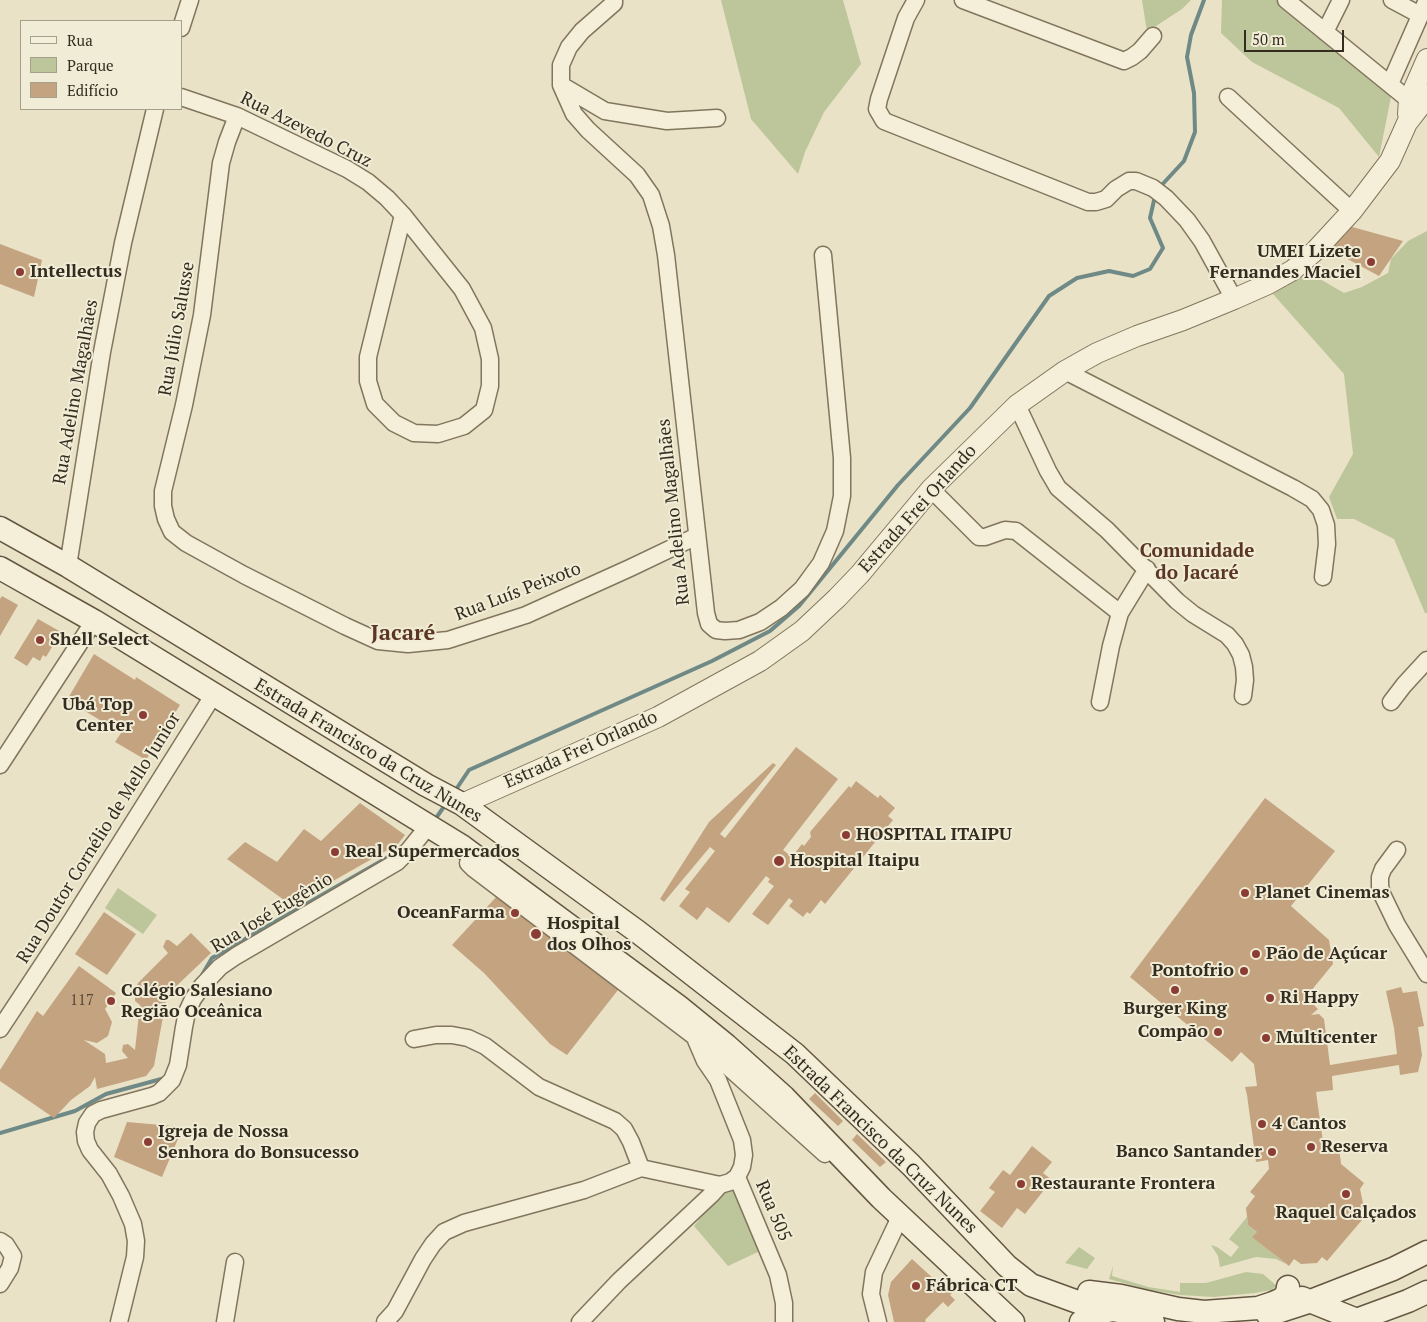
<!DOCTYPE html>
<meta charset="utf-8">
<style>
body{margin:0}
#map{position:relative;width:1427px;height:1322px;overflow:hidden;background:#e9e2c6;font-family:"PT Serif",serif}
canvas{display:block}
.legend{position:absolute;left:20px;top:20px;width:162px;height:90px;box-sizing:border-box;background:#f1ecd5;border:1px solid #a59f8d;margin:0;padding:6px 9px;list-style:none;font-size:15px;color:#342c20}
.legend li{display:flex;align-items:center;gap:10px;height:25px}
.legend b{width:25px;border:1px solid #a59f8d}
.scale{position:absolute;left:1244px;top:30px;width:100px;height:22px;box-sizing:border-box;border:2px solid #342c20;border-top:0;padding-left:6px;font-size:15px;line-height:18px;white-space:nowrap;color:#342c20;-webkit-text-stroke:4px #f1ecd5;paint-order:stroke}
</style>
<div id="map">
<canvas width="1427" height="1322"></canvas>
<ul class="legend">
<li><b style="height:6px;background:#f5efd9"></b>Rua</li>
<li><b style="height:14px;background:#bdc69b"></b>Parque</li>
<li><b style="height:14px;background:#c3a380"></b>Edifício</li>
</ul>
<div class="scale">50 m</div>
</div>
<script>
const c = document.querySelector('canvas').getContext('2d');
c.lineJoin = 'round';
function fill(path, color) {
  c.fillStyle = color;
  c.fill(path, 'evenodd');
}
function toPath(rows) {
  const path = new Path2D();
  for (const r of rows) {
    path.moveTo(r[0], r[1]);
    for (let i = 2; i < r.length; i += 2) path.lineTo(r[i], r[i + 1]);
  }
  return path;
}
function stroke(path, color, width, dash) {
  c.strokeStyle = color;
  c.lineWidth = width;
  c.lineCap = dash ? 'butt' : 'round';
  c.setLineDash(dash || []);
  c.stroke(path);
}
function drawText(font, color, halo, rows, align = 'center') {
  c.font = font + ' "PT Serif",serif';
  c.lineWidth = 4;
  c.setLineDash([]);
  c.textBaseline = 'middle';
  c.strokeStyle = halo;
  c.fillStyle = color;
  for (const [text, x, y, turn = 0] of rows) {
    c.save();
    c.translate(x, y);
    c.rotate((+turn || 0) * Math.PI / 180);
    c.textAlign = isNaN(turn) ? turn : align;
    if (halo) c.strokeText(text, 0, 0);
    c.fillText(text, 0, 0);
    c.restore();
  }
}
fill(toPath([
 [721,0,843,0,861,64,824,112,805,152,798,174,751,119],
 [1142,0,1191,0,1182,9,1147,32],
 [1222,0,1279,0,1391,97,1379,157,1339,108,1252,62,1221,33],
 [1427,231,1427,613,1425,613,1394,539,1354,519,1337,519,1329,497,1353,454,1344,374,1273,294,1308,272,1344,293,1362,287,1388,273,1391,259,1408,241],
 [118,888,157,915,143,934,105,908],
 [739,1183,750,1185,775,1244,728,1266,694,1226,714,1201],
 [1247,1217,1248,1225,1257,1232,1253,1237,1286,1264,1276,1259,1256,1257,1220,1267,1218,1256,1211,1245,1217,1247,1231,1257,1239,1247,1229,1239],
 [1079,1247,1095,1258,1087,1269,1065,1263],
 [1113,1266,1112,1276,1148,1287,1180,1292,1180,1283,1206,1283,1246,1272,1263,1274,1277,1286,1271,1290,1255,1293,1214,1297,1180,1295,1145,1289,1109,1279]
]), '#bdc69b');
stroke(toPath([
 [1159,188,1184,161,1195,132,1194,93,1187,57,1191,35,1204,0],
 [457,788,469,770,712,661,770,631,799,606,898,485,970,408,1049,296,1077,278,1109,271,1133,276,1150,269,1163,248,1150,218,1155,196],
 [434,821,443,808],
 [202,975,212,958,397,852],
 [0,1133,75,1111,106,1094,165,1078]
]), '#6f8a86', 4);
fill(toPath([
 [1345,225,1403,241,1379,276,1329,249],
 [0,244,42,260,34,297,0,284],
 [2,596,18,605,0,636,0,599],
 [38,619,61,632,46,657,43,655,40,661,33,657,27,666,14,658],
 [94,654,135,680,136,677,180,705,146,760,115,742,121,733,67,700],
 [796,747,838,779,783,850,792,857,802,844,804,846,811,837,810,832,849,786,851,788,856,781,878,798,880,795,895,808,888,816,893,820,825,904,821,900,810,914,807,912,803,917,789,906,793,901,789,898,768,925,752,914,774,886,768,882,770,879,766,876,729,923,707,907,697,920,679,906,690,892,685,889,715,851,710,847,664,902,660,899,709,822,773,763,776,765,720,834,725,838],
 [1265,798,1335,851,1291,906,1329,940,1333,964,1306,997,1318,1009,1311,1015,1319,1014,1324,1019,1330,1065,1397,1054,1394,1028,1386,991,1401,987,1403,993,1417,991,1424,1026,1418,1027,1422,1055,1418,1072,1400,1075,1399,1065,1332,1076,1333,1090,1316,1092,1324,1149,1339,1147,1341,1164,1364,1183,1360,1189,1364,1208,1358,1216,1362,1220,1327,1261,1322,1257,1317,1263,1301,1264,1294,1259,1289,1266,1252,1237,1257,1232,1248,1225,1246,1208,1255,1196,1250,1192,1269,1169,1268,1160,1256,1162,1247,1095,1245,1087,1257,1086,1254,1064,1241,1052,1232,1062,1130,977],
 [360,803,405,835,398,844,291,905,227,859,245,842,277,862,304,829,321,841],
 [498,895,618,990,567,1055,550,1044,484,973,452,945],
 [104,912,136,934,107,975,75,954],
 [191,933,211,953,167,995,154,1066,146,1076,97,1089,95,1077,90,1086,71,1100,54,1118,0,1081,0,1070,37,1011,43,1016,79,966,116,993,105,1009,112,1022,108,1036,97,1043,84,1040,105,1054,106,1063,128,1058,122,1051,123,1045,128,1044,135,1050,140,1005,135,1001,135,991,138,983,168,953,163,947,166,940,169,940,177,946],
 [815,1093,843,1121,838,1126,809,1099],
 [127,1122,183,1127,162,1177,114,1157],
 [857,1134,886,1162,880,1167,852,1140],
 [1032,1146,1052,1162,1043,1173,1052,1180,1025,1214,1017,1208,1002,1228,980,1211,995,1192,989,1188,1003,1170,1010,1175],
 [912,1259,947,1291,955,1290,950,1295,955,1300,948,1307,943,1302,925,1320,926,1322,894,1322,888,1295,891,1282]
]), '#c3a380');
const minor = toPath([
 [614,0,614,3,582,31,569,47,561,65,561,85,574,114,588,130,637,175,651,195,661,226,666,255,706,613,709,624,716,630,725,631,739,630,760,622,781,608,802,589,821,563,835,531,842,496,842,458,823,255],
 [916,0,906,18,879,99,877,109,884,121,1088,202,1096,202,1106,199,1116,189,1129,181,1136,181,1153,188,1166,198,1187,220,1202,241,1234,299],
 [963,0,1124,61,1132,57,1140,51,1153,36],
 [1286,0,1409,100],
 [1392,0,1420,15],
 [181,28,190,0],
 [1325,32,1341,0],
 [1390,84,1427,0],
 [561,85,605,111,667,121,717,118],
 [181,97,237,116,347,169,368,182,387,198,403,215,462,289,483,328,490,359,490,386,484,410,464,426,438,434,414,433,394,423,375,404,368,381,368,357,403,215],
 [1228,97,1352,211],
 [237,116,227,142,221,163,202,315,184,405,163,491,163,506,166,519,172,532,186,543,244,575,345,626,378,641,408,644,448,640,526,615,630,568,697,536],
 [1065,371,1293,488,1312,499,1321,510,1326,525,1327,544,1323,577],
 [1017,405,1048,471,1058,488,1107,530,1177,601,1193,614,1227,635,1235,644,1241,655,1244,667,1245,680,1243,696],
 [931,489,979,537,985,537,1005,530,1016,531,1120,613],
 [68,566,102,352,123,243,155,109],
 [1100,702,1111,646,1120,613,1147,569],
 [1391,702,1404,685,1427,660],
 [0,765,94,621],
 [1397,850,1383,869,1380,877,1380,886,1382,894,1397,925,1427,974],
 [468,863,474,869,695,1037,825,1154],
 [0,1029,70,923,214,694],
 [414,1039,436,1035,452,1035,468,1038,485,1046,539,1087,615,1121,624,1129,631,1142,641,1168,720,1185,730,1182,737,1177],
 [696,1040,705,1061,718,1080,742,1140,744,1155,742,1167,737,1177,778,1275,784,1303,784,1322],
 [0,1241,6,1245,13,1256,10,1268,0,1284],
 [119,1322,135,1257,136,1241,133,1224,121,1196,109,1174,90,1150,86,1141,85,1132,87,1123,93,1114,101,1110,152,1096,159,1093,172,1080,178,1065,184,1027,187,1012,193,999,202,986,220,967,236,956,397,862,409,850,429,825],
 [225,1322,235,1262],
 [385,1322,395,1311,423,1259,433,1244,444,1232,464,1223,584,1190,641,1168],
 [580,1322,619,1281,712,1194,720,1185],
 [878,1322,871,1294,874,1272,900,1217]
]);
const tertiary = toPath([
 [1408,114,1409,100,1427,59],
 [462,804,658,717,760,661,802,631,837,598,860,574,931,489,1017,405,1065,371,1097,353,1137,336,1183,320,1234,299,1268,284,1293,270,1316,250,1352,211,1390,161,1407,123,1421,105,1427,95]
]);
const secondary = toPath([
 [0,528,68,566,426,785,462,804,638,932,795,1054,911,1165,1007,1266,1031,1285,1086,1305,1112,1310],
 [0,568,94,621,463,847,678,1006,726,1045,784,1097,881,1198,1013,1322],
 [1089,1292,1121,1296,1178,1309,1204,1312,1258,1308,1273,1303,1282,1299,1287,1293,1288,1287],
 [1302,1298,1357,1320],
 [1268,1315,1311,1301,1393,1269,1427,1252],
 [1081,1322,1095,1314,1112,1310,1138,1314,1153,1322],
 [1351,1322,1408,1301,1427,1292]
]);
stroke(minor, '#82755e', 19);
stroke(tertiary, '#82755e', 22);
stroke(secondary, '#645641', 25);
stroke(minor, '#f5efd9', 16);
stroke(tertiary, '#f5efd9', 20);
stroke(secondary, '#f5efd9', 22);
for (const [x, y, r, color] of [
 [1371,262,5,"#8b3d35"],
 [20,272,5,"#8b3d35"],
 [40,640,5,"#8b3d35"],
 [143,715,5,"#8b3d35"],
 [846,835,5,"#8b3d35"],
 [335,852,5,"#8b3d35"],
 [779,861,6,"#8b3d35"],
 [1245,893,5,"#8b3d35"],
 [515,913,5,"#8b3d35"],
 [536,934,6,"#8b3d35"],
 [1256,954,5,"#8b3d35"],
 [1244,971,5,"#8b3d35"],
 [1175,990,5,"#8b3d35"],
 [1270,998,5,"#8b3d35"],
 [111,1001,5,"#8b3d35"],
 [1218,1032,5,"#8b3d35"],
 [1266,1038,5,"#8b3d35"],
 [1262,1124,5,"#8b3d35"],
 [148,1142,5,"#8b3d35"],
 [1311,1147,5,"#8b3d35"],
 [1272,1152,5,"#8b3d35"],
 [1021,1184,5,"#8b3d35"],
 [1346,1194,5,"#8b3d35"],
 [916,1286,5,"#8b3d35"]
]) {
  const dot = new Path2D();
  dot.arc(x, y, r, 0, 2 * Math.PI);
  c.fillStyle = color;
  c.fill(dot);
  stroke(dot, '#f1ecd5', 2);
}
drawText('15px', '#584a38', null, [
 ["117",82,1001]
]);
drawText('18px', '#342c20', '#f1ecd5', [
 ["Rua Azevedo Cruz",306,130,27],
 ["Rua Júlio Salusse",177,329,-80],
 ["Rua Adelino Magalhães",76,392,-80],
 ["Estrada Frei Orlando",918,509,-48],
 ["Rua Adelino Magalhães",674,512,-96],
 ["Rua Luís Peixoto",518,592,-21],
 ["Estrada Frei Orlando",581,750,-24],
 ["Estrada Francisco da Cruz Nunes",368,751,31],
 ["Rua Doutor Cornélio de Mello Junior",99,838,-58],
 ["Rua José Eugênio",272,913,-31],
 ["Estrada Francisco da Cruz Nunes",880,1140,44],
 ["Rua 505",773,1211,67]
]);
drawText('bold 18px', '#342c20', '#f1ecd5', [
 ["UMEI Lizete",1361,252,"right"],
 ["Fernandes Maciel",1361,273,"right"],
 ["Intellectus",30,272],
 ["Shell Select",50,640],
 ["Ubá Top",133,705,"right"],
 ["Center",133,726,"right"],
 ["HOSPITAL ITAIPU",856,835],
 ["Real Supermercados",345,852],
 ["Hospital Itaipu",790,861],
 ["Planet Cinemas",1255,893],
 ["OceanFarma",505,913,"right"],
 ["Hospital",547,924],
 ["dos Olhos",547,945],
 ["Pão de Açúcar",1266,954],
 ["Pontofrio",1234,971,"right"],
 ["Colégio Salesiano",121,991],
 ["Região Oceânica",121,1012],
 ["Ri Happy",1280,998],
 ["Burger King",1175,1009,"center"],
 ["Compão",1208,1032,"right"],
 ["Multicenter",1276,1038],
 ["4 Cantos",1272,1124],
 ["Igreja de Nossa",158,1132],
 ["Senhora do Bonsucesso",158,1153],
 ["Reserva",1321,1147],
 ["Banco Santander",1262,1152,"right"],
 ["Restaurante Frontera",1031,1184],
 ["Raquel Calçados",1346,1213,"center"],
 ["Fábrica CT",926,1286]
], 'left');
drawText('bold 19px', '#5c3624', '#f1ecd5', [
 ["Comunidade",1197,552],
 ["do Jacaré",1197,574]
]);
drawText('bold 22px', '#5c3624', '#f1ecd5', [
 ["Jacaré",403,634]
]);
</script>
